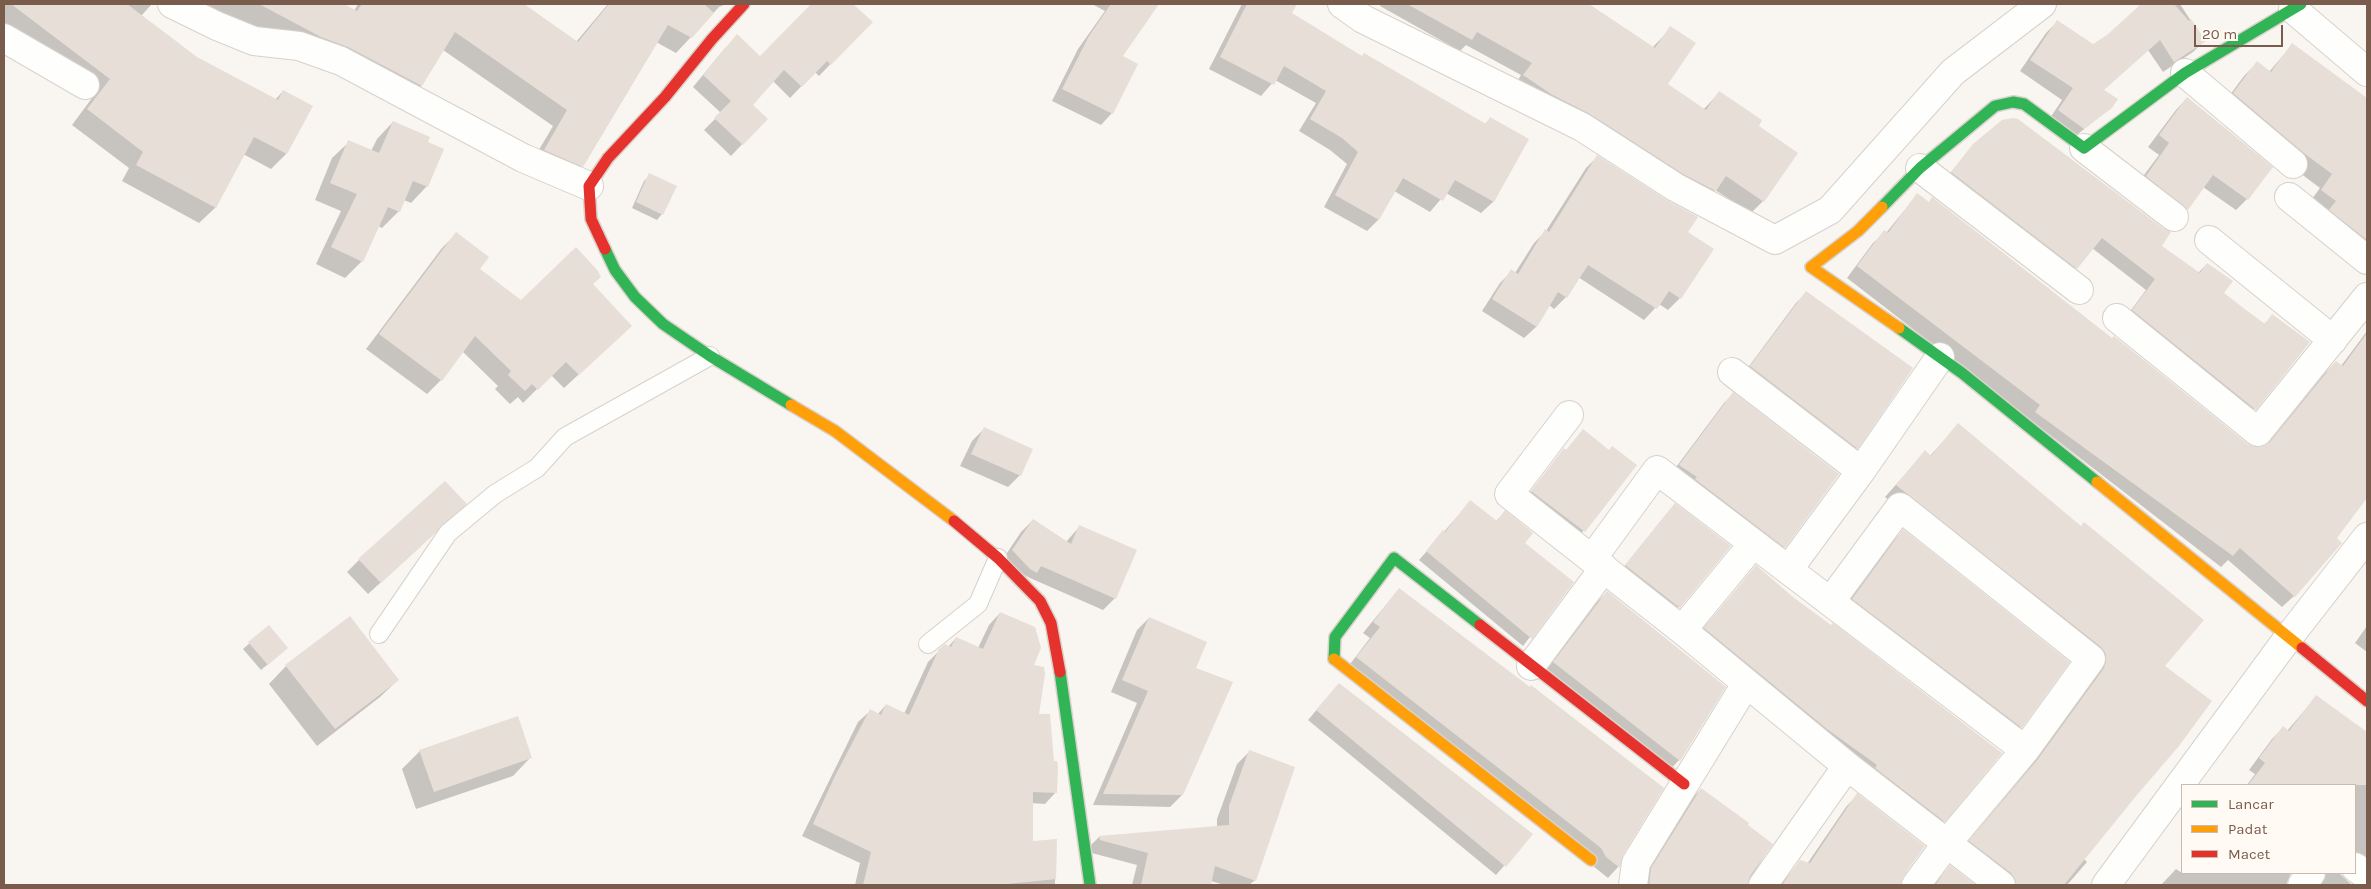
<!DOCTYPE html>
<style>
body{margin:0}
#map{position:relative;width:2371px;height:889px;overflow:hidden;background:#f9f5f0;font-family:Karla,sans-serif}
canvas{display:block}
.frame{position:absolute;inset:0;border:5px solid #7a5c4d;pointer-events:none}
.legend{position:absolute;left:2181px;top:784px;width:175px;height:90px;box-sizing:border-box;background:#fffaf3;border:1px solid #cabbb1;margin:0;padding:6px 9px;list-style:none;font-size:15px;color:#7a5c4d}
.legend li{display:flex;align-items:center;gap:10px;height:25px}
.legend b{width:25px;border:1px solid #cabbb1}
.scale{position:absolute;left:2194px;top:25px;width:89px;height:22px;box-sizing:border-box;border:2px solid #7a5c4d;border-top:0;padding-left:6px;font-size:15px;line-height:18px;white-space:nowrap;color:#7a5c4d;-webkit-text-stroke:4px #fffaf3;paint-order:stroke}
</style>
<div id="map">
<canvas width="2371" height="889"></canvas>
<div class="frame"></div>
<ul class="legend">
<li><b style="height:6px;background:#30b455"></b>Lancar</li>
<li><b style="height:6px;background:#ff9f0a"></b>Padat</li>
<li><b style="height:6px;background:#e5322d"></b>Macet</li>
</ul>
<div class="scale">20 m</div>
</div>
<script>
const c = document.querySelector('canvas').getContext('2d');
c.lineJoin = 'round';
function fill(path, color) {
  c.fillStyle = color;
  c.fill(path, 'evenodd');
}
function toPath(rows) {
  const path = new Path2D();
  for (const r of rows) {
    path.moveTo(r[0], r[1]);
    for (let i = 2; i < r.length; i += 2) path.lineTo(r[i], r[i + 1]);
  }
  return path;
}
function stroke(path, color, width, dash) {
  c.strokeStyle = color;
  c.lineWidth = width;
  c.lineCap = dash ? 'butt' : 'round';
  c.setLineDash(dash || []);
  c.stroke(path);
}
fill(toPath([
 [4,4,152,4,141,16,196,58,275,100,283,91,311,106,286,154,271,169,243,154,215,208,199,223,122,181,129,168,72,125,95,94,4,24],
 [206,4,341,4,354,11,358,4,521,4,576,42,608,4,726,4,719,7,676,53,656,42,582,166,567,181,530,165,553,126,443,50,421,86,405,101,259,28,246,41,224,16],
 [813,4,851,4,871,22,819,76,815,72,790,98,773,81,751,105,766,119,731,156,704,130,721,113,693,87,726,47,760,57],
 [1092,4,1158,4,1121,57,1112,113,1101,125,1052,101,1078,49,1105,11],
 [1242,4,1295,4,1290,14,1362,57,1485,124,1490,119,1527,139,1493,202,1481,213,1446,193,1430,212,1394,191,1378,220,1367,231,1324,207,1347,164,1330,150,1299,131,1316,103,1275,80,1261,96,1209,69],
 [1381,4,1587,4,1652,48,1671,28,1666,84,1703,110,1719,93,1757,127,1763,201,1751,213,1715,190,1703,202,1513,88,1521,75,1466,45,1460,51,1380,6],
 [2143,4,2180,4,2204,41,2193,52,2163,72,2148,50,2103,90,2111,107,2072,139,2048,121,2062,100,2020,71,2046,33,2057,22,2093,45,2108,36],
 [2292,45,2367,99,2367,127,2361,135,2367,140,2367,265,2309,203,2320,188,2292,167,2221,107,2244,76,2257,63,2269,72],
 [2187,98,2247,199,2236,210,2203,187,2176,220,2135,187,2159,155,2148,147,2176,110],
 [393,122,426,142,427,186,411,203,404,200,399,211,382,228,378,226,362,261,345,278,316,264,341,211,315,200,332,158,349,142,371,151,377,139],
 [1974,145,2198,273,2207,264,2222,294,2263,325,2273,316,2309,342,2245,419,2123,321,2146,290,2092,248,2066,278,1942,183],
 [1597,157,1686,232,1680,298,1668,310,1659,304,1644,320,1578,277,1566,297,1554,309,1549,305,1536,327,1524,338,1482,311,1500,283,1512,271,1515,273,1534,243,1546,231,1586,168],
 [650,175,662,214,657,220,632,208,644,181],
 [1917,195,2248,445,2255,449,2266,446,2324,374,2336,362,2341,366,2367,331,2367,496,2294,596,2282,607,2228,560,2221,567,1847,278,1873,243,1885,232,1886,233],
 [456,234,478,270,521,302,616,340,564,388,551,375,523,403,518,397,510,404,495,389,498,386,462,351,441,380,427,394,366,349,442,248],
 [1806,293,1857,448,1847,458,1741,377,1796,303],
 [1733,394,1784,547,1775,556,1671,474,1724,403],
 [1958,425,2163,666,2083,858,2087,862,2067,885,2000,885,1959,853,2026,772,2092,681,2095,673,2089,658,1885,497,1925,452,1930,456],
 [984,429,1020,475,1008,487,960,466,972,441],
 [1564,450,1609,451,1635,466,1576,540,1524,500],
 [1463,510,1496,521,1505,512,1523,543,1572,582,1523,646,1419,560],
 [1668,512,1729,546,1672,615,1619,573],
 [1033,520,1066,542,1080,526,1115,598,1103,610,1030,578,1001,562,1021,532],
 [1903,531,2021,727,2010,738,1842,610,1893,541],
 [421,546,368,594,347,572,359,560],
 [1756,567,1792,598,1944,821,1933,831,1694,639],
 [1399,589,1622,854,1618,867,1608,878,1347,668,1370,638,1363,633],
 [1607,592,1724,687,1679,760,1669,771,1544,673,1597,602],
 [1000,613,1032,666,1038,716,1056,792,1045,804,1031,803,1031,842,1055,840,1055,885,855,885,860,863,802,836,858,722,870,711,877,715,886,705,904,714,928,662,940,650,948,647,956,638,978,648,989,625],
 [1149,618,1195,668,1182,795,1170,807,1093,805,1137,703,1111,692,1137,630],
 [2367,626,2367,652,2355,643],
 [268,627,280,654,261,670,243,649],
 [286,666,398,680,380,697,317,746,269,684],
 [1331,693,1531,835,1496,875,1308,720],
 [2316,697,2338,729,2367,749,2367,877,2355,866,2355,785,2247,785,2255,774,2249,770,2272,739,2283,728,2287,731],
 [420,751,530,758,513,776,416,809,402,769],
 [1249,752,1255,880,1249,885,1224,885,1211,881,1210,885,1132,885,1137,865,1088,852,1087,849,1099,837,1217,828,1217,819,1237,764],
 [1701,789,1771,844,1747,885,1639,885,1689,801],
 [1857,795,1924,846,1899,882,1900,885,1780,885,1800,862,1807,864,1846,807],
 [1950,867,1974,885,1933,885],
 [2176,869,2182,873,2291,873,2286,885,2161,885],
 [2311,873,2339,873,2352,885,2316,885]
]), '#0003');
fill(toPath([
 [11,4,127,4,197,57,278,100,283,90,313,106,287,154,254,137,216,208,136,165,143,152,87,109,110,79],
 [259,4,344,4,357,11,362,4,524,4,578,42,609,4,704,4,714,13,692,38,668,25,583,167,544,150,567,110,455,32,422,86,348,47,321,37],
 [811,4,853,4,873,22,831,65,827,61,802,87,784,70,753,105,768,119,743,145,714,118,731,101,703,75,737,34,760,56],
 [1111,4,1159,4,1123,56,1138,64,1113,114,1062,89,1089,36],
 [1247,4,1297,4,1292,13,1362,56,1364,53,1486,124,1490,117,1529,139,1494,202,1455,180,1443,201,1403,178,1379,220,1335,195,1358,152,1342,138,1310,119,1326,91,1284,66,1274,85,1220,57],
 [1407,4,1589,4,1655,48,1670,26,1696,43,1668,84,1706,110,1719,91,1762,120,1759,126,1798,153,1764,202,1726,176,1716,191,1683,174,1590,114,1551,94,1523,75,1532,63,1477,32,1472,40],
 [2141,4,2174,4,2189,21,2191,19,2206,41,2174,62,2160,40,2104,90,2118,99,2112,108,2084,129,2058,110,2073,88,2030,60,2057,20,2093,44,2107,35],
 [2292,43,2367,98,2367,240,2329,210,2336,201,2321,190,2332,174,2305,154,2233,93,2257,61,2271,72],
 [2187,97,2273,167,2248,200,2213,175,2188,210,2146,176,2169,143,2159,135],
 [2013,118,2018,119,2164,229,2171,232,2162,246,2200,273,2207,263,2233,281,2224,293,2246,310,2265,324,2272,314,2310,342,2256,410,2132,310,2155,279,2102,238,2077,269,1951,172,1973,144,2002,120],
 [393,121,430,137,428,142,444,149,428,187,413,181,400,212,388,207,363,262,331,247,357,194,330,183,348,140,379,153],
 [1597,155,1667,200,1698,217,1688,232,1714,249,1681,299,1669,291,1657,309,1588,265,1567,298,1558,292,1537,327,1492,299,1511,269,1518,274,1545,229,1549,232],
 [649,173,677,186,663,215,636,202],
 [1917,193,1929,202,1932,197,2112,338,2114,336,2248,444,2255,447,2263,447,2270,442,2336,361,2343,366,2367,333,2367,498,2337,538,2342,543,2295,597,2240,548,2233,556,2035,412,2040,405,1857,266,1884,230,1888,233],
 [456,232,489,257,480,269,521,300,576,247,598,271,601,277,593,284,632,326,579,375,566,362,538,390,532,384,525,391,508,375,511,371,475,336,442,381,379,334],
 [1806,291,1913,368,1858,449,1750,366],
 [1733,392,1839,474,1785,548,1695,479,1697,477,1679,465],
 [1958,423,2081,526,2084,522,2204,620,2165,666,2212,701,2179,746,2136,796,2064,885,2016,885,2015,879,2011,873,1969,841,2038,759,2104,668,2106,661,2106,654,2101,647,1896,485,1925,450,1931,456],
 [984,427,1033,449,1021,476,971,454],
 [1583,429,1609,450,1612,446,1637,465,1585,532,1531,491,1564,448,1566,450],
 [445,481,467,504,381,583,358,559],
 [1470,500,1497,521,1505,510,1533,533,1525,543,1574,582,1532,639,1426,551,1443,530,1445,532],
 [1675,503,1731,546,1680,608,1625,565],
 [1033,519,1071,544,1079,525,1137,550,1116,599,1041,566,1037,573,1030,569,1012,550],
 [1903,529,2070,662,2022,728,1852,599],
 [1756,565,1793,597,1831,625,1833,623,2002,753,1945,822,1875,768,1877,765,1827,729,1704,628],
 [1399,588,1530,687,1531,685,1664,788,1623,855,1620,868,1606,857,1601,848,1356,657,1380,627,1373,622],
 [1607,591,1726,687,1680,761,1553,662],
 [1000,612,1035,627,1041,648,1034,665,1044,667,1045,674,1039,714,1050,714,1054,761,1057,761,1058,767,1057,793,1033,792,1033,841,1057,839,1056,879,998,885,863,885,871,852,813,824,834,778,870,709,881,715,886,704,909,715,939,649,945,644,951,647,956,637,983,649],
 [350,616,399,680,335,729,285,665],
 [1149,617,1207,642,1196,668,1233,682,1183,795,1103,794,1148,691,1122,680],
 [269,625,288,648,268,665,248,642],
 [1339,683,1533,834,1506,867,1316,710],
 [2316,695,2367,732,2367,785,2248,785,2265,763,2259,758,2283,726,2289,731],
 [518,716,532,758,434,792,419,750],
 [1249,750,1295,767,1256,881,1215,866,1211,885,1141,885,1148,853,1100,840,1099,836,1229,825,1229,806],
 [1701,788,1749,823,1748,825,1773,844,1750,876,1748,885,1649,885,1651,868],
 [1857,793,1925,846,1903,876,1901,885,1782,885,1800,860,1810,863],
 [1950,865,1976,885,1935,885]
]), '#e6ded7');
const lane = toPath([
 [379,634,448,533,495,494,537,468,565,437,710,356],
 [928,644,978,604,998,558]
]);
const street = toPath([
 [172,4,217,26,254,41,299,46,341,61,523,158,589,186],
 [1342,4,1363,19,1582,127,1675,187,1775,240,1830,210,1953,72,2042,4],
 [2293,9,2367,72],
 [4,38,85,85],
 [2185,73,2293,164],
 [2084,148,2174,217],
 [1920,168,2079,290],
 [2289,197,2367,260],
 [2209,240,2333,340],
 [2117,318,2258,432,2367,297],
 [1732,372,1861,471],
 [1569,415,1509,494,1682,630,1847,766,2001,885],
 [1592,559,1657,470,2025,750],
 [1788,570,1861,471,1940,357],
 [1830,602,1900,507,2091,659,2025,750,1947,843,1916,885],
 [1682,630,1753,544],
 [1531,666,1604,568],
 [2355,867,2367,876],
 [1633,885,1636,863,1746,684],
 [1763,885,1847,766],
 [2106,885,2288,638,2367,537],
 [2302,885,2311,873]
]);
const fast = toPath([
 [1882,207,1920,168,1995,106,2013,102,2024,104,2084,148,2185,73,2301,4],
 [605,249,615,270,635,297,663,324,710,356,791,405],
 [1899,328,1962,373,2097,482],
 [1334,659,1335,637,1394,558,1480,625],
 [1060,672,1090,885]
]);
const slow = toPath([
 [1882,207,1858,231,1811,267,1899,328],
 [791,405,835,431,954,521],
 [2097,482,2302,648],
 [1334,659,1591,860]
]);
const jam = toPath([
 [605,249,591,219,589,186,608,158,665,97,712,39,744,4],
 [954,521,998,558,1040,601,1051,623,1060,672],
 [1480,625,1684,784],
 [2302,648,2367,701]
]);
stroke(lane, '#d7d1cb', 20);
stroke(street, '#d7d1cb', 30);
stroke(fast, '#d9d2cb', 14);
stroke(slow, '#d9d2cb', 14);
stroke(jam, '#d9d2cb', 14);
stroke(lane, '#fefefd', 18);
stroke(street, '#fefefd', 28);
stroke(fast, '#30b455', 11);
stroke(slow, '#ff9f0a', 11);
stroke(jam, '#e5322d', 11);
</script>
